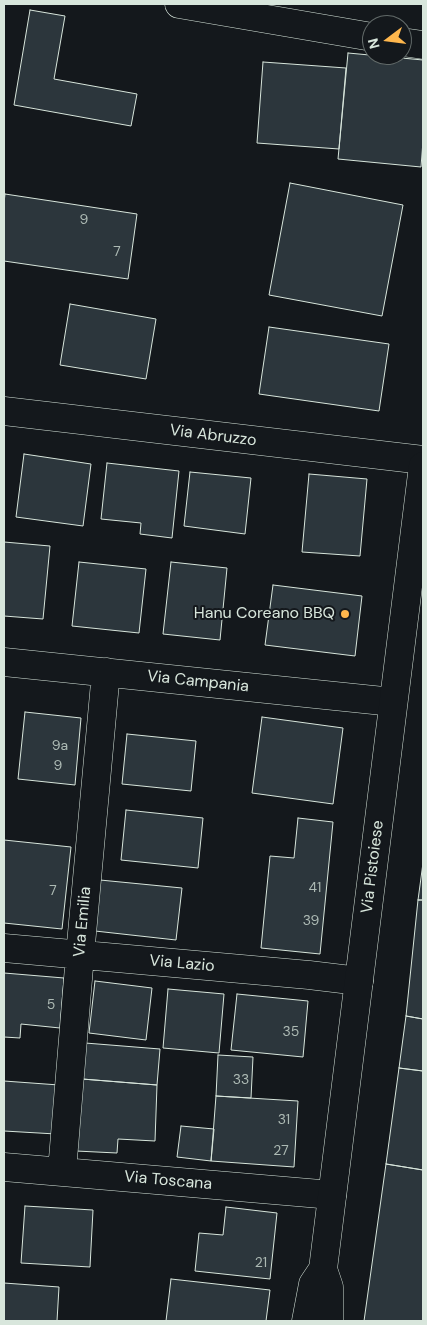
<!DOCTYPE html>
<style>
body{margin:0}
#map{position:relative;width:427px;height:1325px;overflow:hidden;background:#14181c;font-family:"DM Sans",sans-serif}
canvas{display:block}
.frame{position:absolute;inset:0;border:5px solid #d8e6dc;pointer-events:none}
.north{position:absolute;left:362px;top:15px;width:50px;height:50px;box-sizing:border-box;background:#14181c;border:1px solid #626a69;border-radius:50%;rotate:255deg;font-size:14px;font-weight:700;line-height:20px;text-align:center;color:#d8e6dc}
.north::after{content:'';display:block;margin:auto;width:18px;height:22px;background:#ffb74d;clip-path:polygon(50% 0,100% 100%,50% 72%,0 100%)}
</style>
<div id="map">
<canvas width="427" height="1325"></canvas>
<div class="frame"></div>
<div class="north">N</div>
</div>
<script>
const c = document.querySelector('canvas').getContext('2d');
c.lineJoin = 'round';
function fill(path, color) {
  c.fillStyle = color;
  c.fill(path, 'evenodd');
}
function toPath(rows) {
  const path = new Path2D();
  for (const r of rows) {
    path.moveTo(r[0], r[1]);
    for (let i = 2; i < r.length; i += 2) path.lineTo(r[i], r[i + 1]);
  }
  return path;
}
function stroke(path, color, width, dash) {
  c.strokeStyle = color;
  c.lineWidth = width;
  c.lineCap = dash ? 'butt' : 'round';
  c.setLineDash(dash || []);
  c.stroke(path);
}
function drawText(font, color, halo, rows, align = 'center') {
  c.font = font + ' "DM Sans",sans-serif';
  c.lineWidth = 4;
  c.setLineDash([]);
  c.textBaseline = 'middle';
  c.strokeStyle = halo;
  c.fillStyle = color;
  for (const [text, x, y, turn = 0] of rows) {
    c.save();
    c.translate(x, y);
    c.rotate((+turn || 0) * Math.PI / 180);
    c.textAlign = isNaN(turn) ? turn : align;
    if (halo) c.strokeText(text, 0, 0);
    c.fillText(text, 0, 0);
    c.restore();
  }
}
const building = toPath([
 [30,10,65,16,54,79,137,94,131,126,14,105,30,10],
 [348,53,423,60,423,141,421,167,338,159,348,53],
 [263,62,346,68,339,149,257,143,263,62],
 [290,183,403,205,382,316,269,295,290,183],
 [5,194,137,214,128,279,4,261,4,203,5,194],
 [70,304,156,319,146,379,60,365,70,304],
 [269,327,389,344,379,411,259,394,269,327],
 [24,454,91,464,83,526,16,517,24,454],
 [107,463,179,471,172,538,140,534,141,523,101,519,107,463],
 [190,472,251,478,245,534,184,526,190,472],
 [309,474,367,479,360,556,302,552,309,474],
 [4,542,50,546,43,619,4,616,4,542],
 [79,562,146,569,139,633,72,626,79,562],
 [171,562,227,568,220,640,163,634,171,562],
 [273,585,362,596,355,656,265,645,273,585],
 [25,712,81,718,75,785,18,779,25,712],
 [262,717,343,728,333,804,252,793,262,717],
 [127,734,196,741,191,791,122,784,127,734],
 [126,810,203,818,198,868,121,860,126,810],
 [298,818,333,822,320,954,261,948,270,856,294,858,298,818],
 [4,840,71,847,62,929,4,923,4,840],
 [423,863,423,900,418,900,423,863],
 [100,880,182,888,176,940,95,931,100,880],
 [418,900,423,900,423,1019,406,1016,418,900],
 [4,973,64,978,60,1028,21,1024,20,1038,4,1037,4,973],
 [95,981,152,988,146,1040,89,1033,95,981],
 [168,989,224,994,219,1053,163,1048,168,989],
 [237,994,308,1001,303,1057,231,1050,237,994],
 [406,1016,423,1019,423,1071,399,1068,406,1016],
 [85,1043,160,1049,157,1085,82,1079,85,1043],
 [218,1055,253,1057,251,1098,216,1096,218,1055],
 [399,1068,423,1071,423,1170,386,1164,399,1068],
 [82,1079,157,1085,155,1141,118,1139,117,1153,76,1151,82,1079],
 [4,1081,59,1085,56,1134,4,1131,4,1081],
 [216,1096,298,1101,294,1167,211,1161,216,1096],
 [181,1126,214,1129,211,1161,177,1157,181,1126],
 [386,1164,423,1170,423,1321,364,1321,386,1164],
 [25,1206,93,1210,90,1267,21,1263,25,1206],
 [226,1207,277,1213,270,1279,195,1271,199,1233,223,1235,226,1207],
 [171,1279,270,1290,266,1321,166,1321,171,1279],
 [4,1283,59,1287,57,1321,4,1321,4,1283]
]);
fill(building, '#2c363c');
stroke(building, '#d8e6dc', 1);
const street = toPath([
 [179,4,372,37],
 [402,42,423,45],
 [4,411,423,460],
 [4,662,393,702],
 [4,948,309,975,359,981],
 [4,1167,332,1195],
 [62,1171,80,955,106,672]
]);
const secondary = toPath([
 [323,1269,329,1287,329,1321],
 [306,1321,313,1284,323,1269,423,466]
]);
stroke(street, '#d8e6dc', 29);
stroke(secondary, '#d8e6dc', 29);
stroke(street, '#14181c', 28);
stroke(secondary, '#14181c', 28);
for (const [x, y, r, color] of [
 [345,614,5,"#ffb74d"]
]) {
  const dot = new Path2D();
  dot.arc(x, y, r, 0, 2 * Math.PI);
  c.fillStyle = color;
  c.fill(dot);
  stroke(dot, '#14181c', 2);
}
drawText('14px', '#adbab4', null, [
 ["9",84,220],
 ["7",117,252],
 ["9a",60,746],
 ["9",58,766],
 ["41",315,888],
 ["7",53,891],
 ["39",311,921],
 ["5",51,1005],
 ["35",291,1032],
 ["33",241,1080],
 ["31",284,1120],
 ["27",281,1151],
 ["21",261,1263]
]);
drawText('16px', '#d8e6dc', '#14181c', [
 ["Via Abruzzo",213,436,7],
 ["Via Campania",198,682,6],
 ["Via Pistoiese",373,867,-83],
 ["Via Emilia",83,922,-85],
 ["Via Lazio",182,964,5],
 ["Via Toscana",168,1181,5]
]);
drawText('16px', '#d8e6dc', '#14181c', [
 ["Hanu Coreano BBQ",335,614]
], 'right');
</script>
